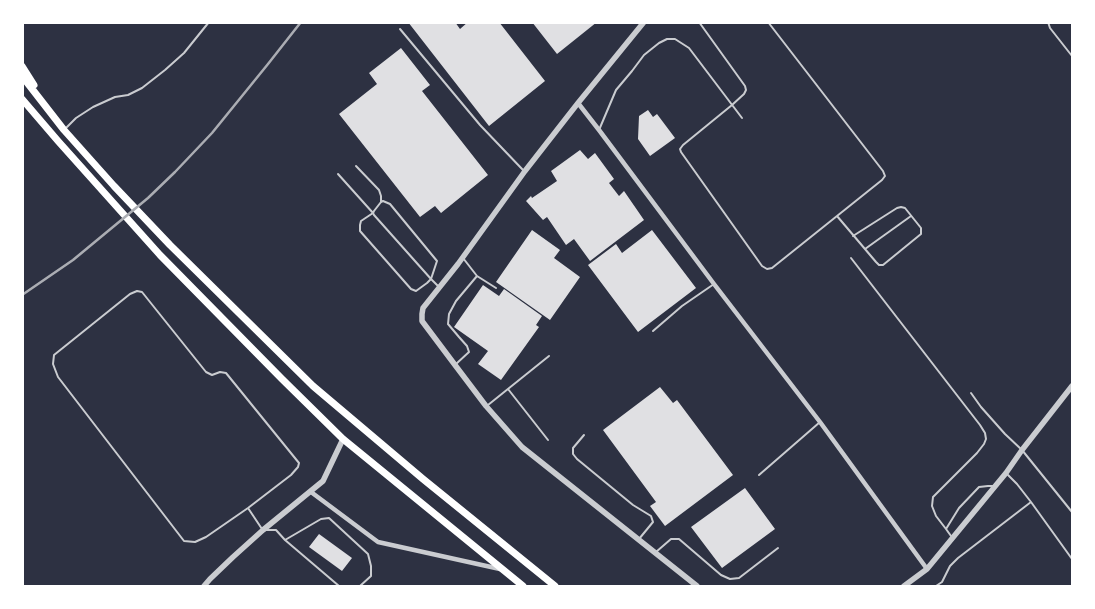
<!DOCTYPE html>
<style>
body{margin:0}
#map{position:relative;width:1095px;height:609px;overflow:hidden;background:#2d3142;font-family:"Source Sans 3",sans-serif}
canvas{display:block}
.frame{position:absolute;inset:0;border:24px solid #fff;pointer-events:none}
</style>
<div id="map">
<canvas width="1095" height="609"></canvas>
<div class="frame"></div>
</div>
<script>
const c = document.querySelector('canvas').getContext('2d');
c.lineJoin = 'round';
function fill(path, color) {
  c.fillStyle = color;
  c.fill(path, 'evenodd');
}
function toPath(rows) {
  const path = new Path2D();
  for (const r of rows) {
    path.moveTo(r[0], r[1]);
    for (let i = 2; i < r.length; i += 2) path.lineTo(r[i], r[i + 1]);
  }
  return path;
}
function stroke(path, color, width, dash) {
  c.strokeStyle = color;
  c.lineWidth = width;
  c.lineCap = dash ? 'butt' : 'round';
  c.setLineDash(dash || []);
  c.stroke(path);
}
fill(toPath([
 [408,22,455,22,460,29,468,22,499,22,545,81,489,126],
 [532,22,597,22,557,54],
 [401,48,430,85,422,91,488,175,441,213,435,206,420,217,339,114,377,84,369,73],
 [648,110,653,117,657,114,675,138,650,156,638,139,639,116],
 [580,150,588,159,595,153,614,179,609,183,619,196,624,191,644,220,590,261,574,239,566,245,547,217,543,220,526,201,531,196,532,198,557,181,551,171],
 [532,230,560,250,554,258,580,277,550,320,496,282],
 [652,230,696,288,638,332,588,265,616,244,622,253],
 [483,285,499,296,504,289,542,316,536,325,539,327,501,380,478,364,488,351,454,327],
 [660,387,673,403,677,400,733,475,665,526,650,506,656,502,603,430],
 [745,488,775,529,722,568,691,527],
 [319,534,352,558,342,571,309,547]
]), '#e0e0e3');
stroke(toPath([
 [699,22,745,86,746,90,744,94,732,105,683,145,680,149,681,152,762,266,767,269,772,268,882,180,885,176,883,171,768,22],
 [1048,22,1050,28,1072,56],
 [400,29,480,125,523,170],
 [66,128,76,118,93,107,115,97,128,95,142,88,165,70,184,53,209,22],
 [599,130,616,90,632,71,644,55,659,43,667,39,675,39,689,48,742,118],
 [356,166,379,190,381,196,381,202],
 [338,174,373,213,361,221,360,225,360,231,411,289,416,291,427,283,431,279,437,261,390,204,383,201,381,202,374,211,373,213,374,215,431,279,438,286],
 [837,216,876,262,879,265,883,265,921,234,921,228,905,208,901,207,897,208,853,236],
 [865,249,911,216],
 [463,258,477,276],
 [851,258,980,425,985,433,986,439,984,444,977,453,933,497,932,506,936,516,946,529],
 [137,291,142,292,206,372,212,375,220,372,226,373,299,463,298,467,291,475,248,508,206,537,195,542,184,541,58,377,53,364,54,355,130,294,137,291],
 [653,331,682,306,714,284],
 [456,364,469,352,467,346,459,337,448,324,449,314,456,301,477,276,496,288],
 [508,389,548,440],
 [971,393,981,407,1005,434,1022,450,1072,512],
 [488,405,549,356],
 [584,435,573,448,573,454,577,459,633,505,651,516,653,522,639,539],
 [759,475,820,422],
 [1008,475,1017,484,1031,502,1072,559],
 [248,508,262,529],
 [266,530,276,530,285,540,339,586],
 [951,536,946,529,959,508,979,487,988,486,994,486],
 [285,540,321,519,329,518,368,554,371,566,371,576,360,586],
 [656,552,671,539,679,539,721,575,730,579,739,578,778,548],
 [936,586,942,582,950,566,958,558,1031,502]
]), '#caccd0', 2);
stroke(toPath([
 [578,103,599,130,714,284,820,422,927,569],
 [311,492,378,542,500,569]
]), '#caccd0', 4.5);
stroke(toPath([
 [644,22,578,103,525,171,458,264,423,308,422,314,422,321,455,365,486,406,522,447,697,586],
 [204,586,210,579,233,557,263,530,323,481,343,439],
 [904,586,927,569,1006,473,1022,450,1072,386]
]), '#caccd0', 5.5);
stroke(toPath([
 [22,66,34,85],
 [22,76,64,130,114,186,170,245,313,386,423,479,555,586],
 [22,99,58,141,160,255,282,379,343,439,523,586]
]), '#fff', 7);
stroke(toPath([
 [22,295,73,260,148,198,175,172,212,133,268,64,301,22]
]), '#abadb3', 2.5);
</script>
